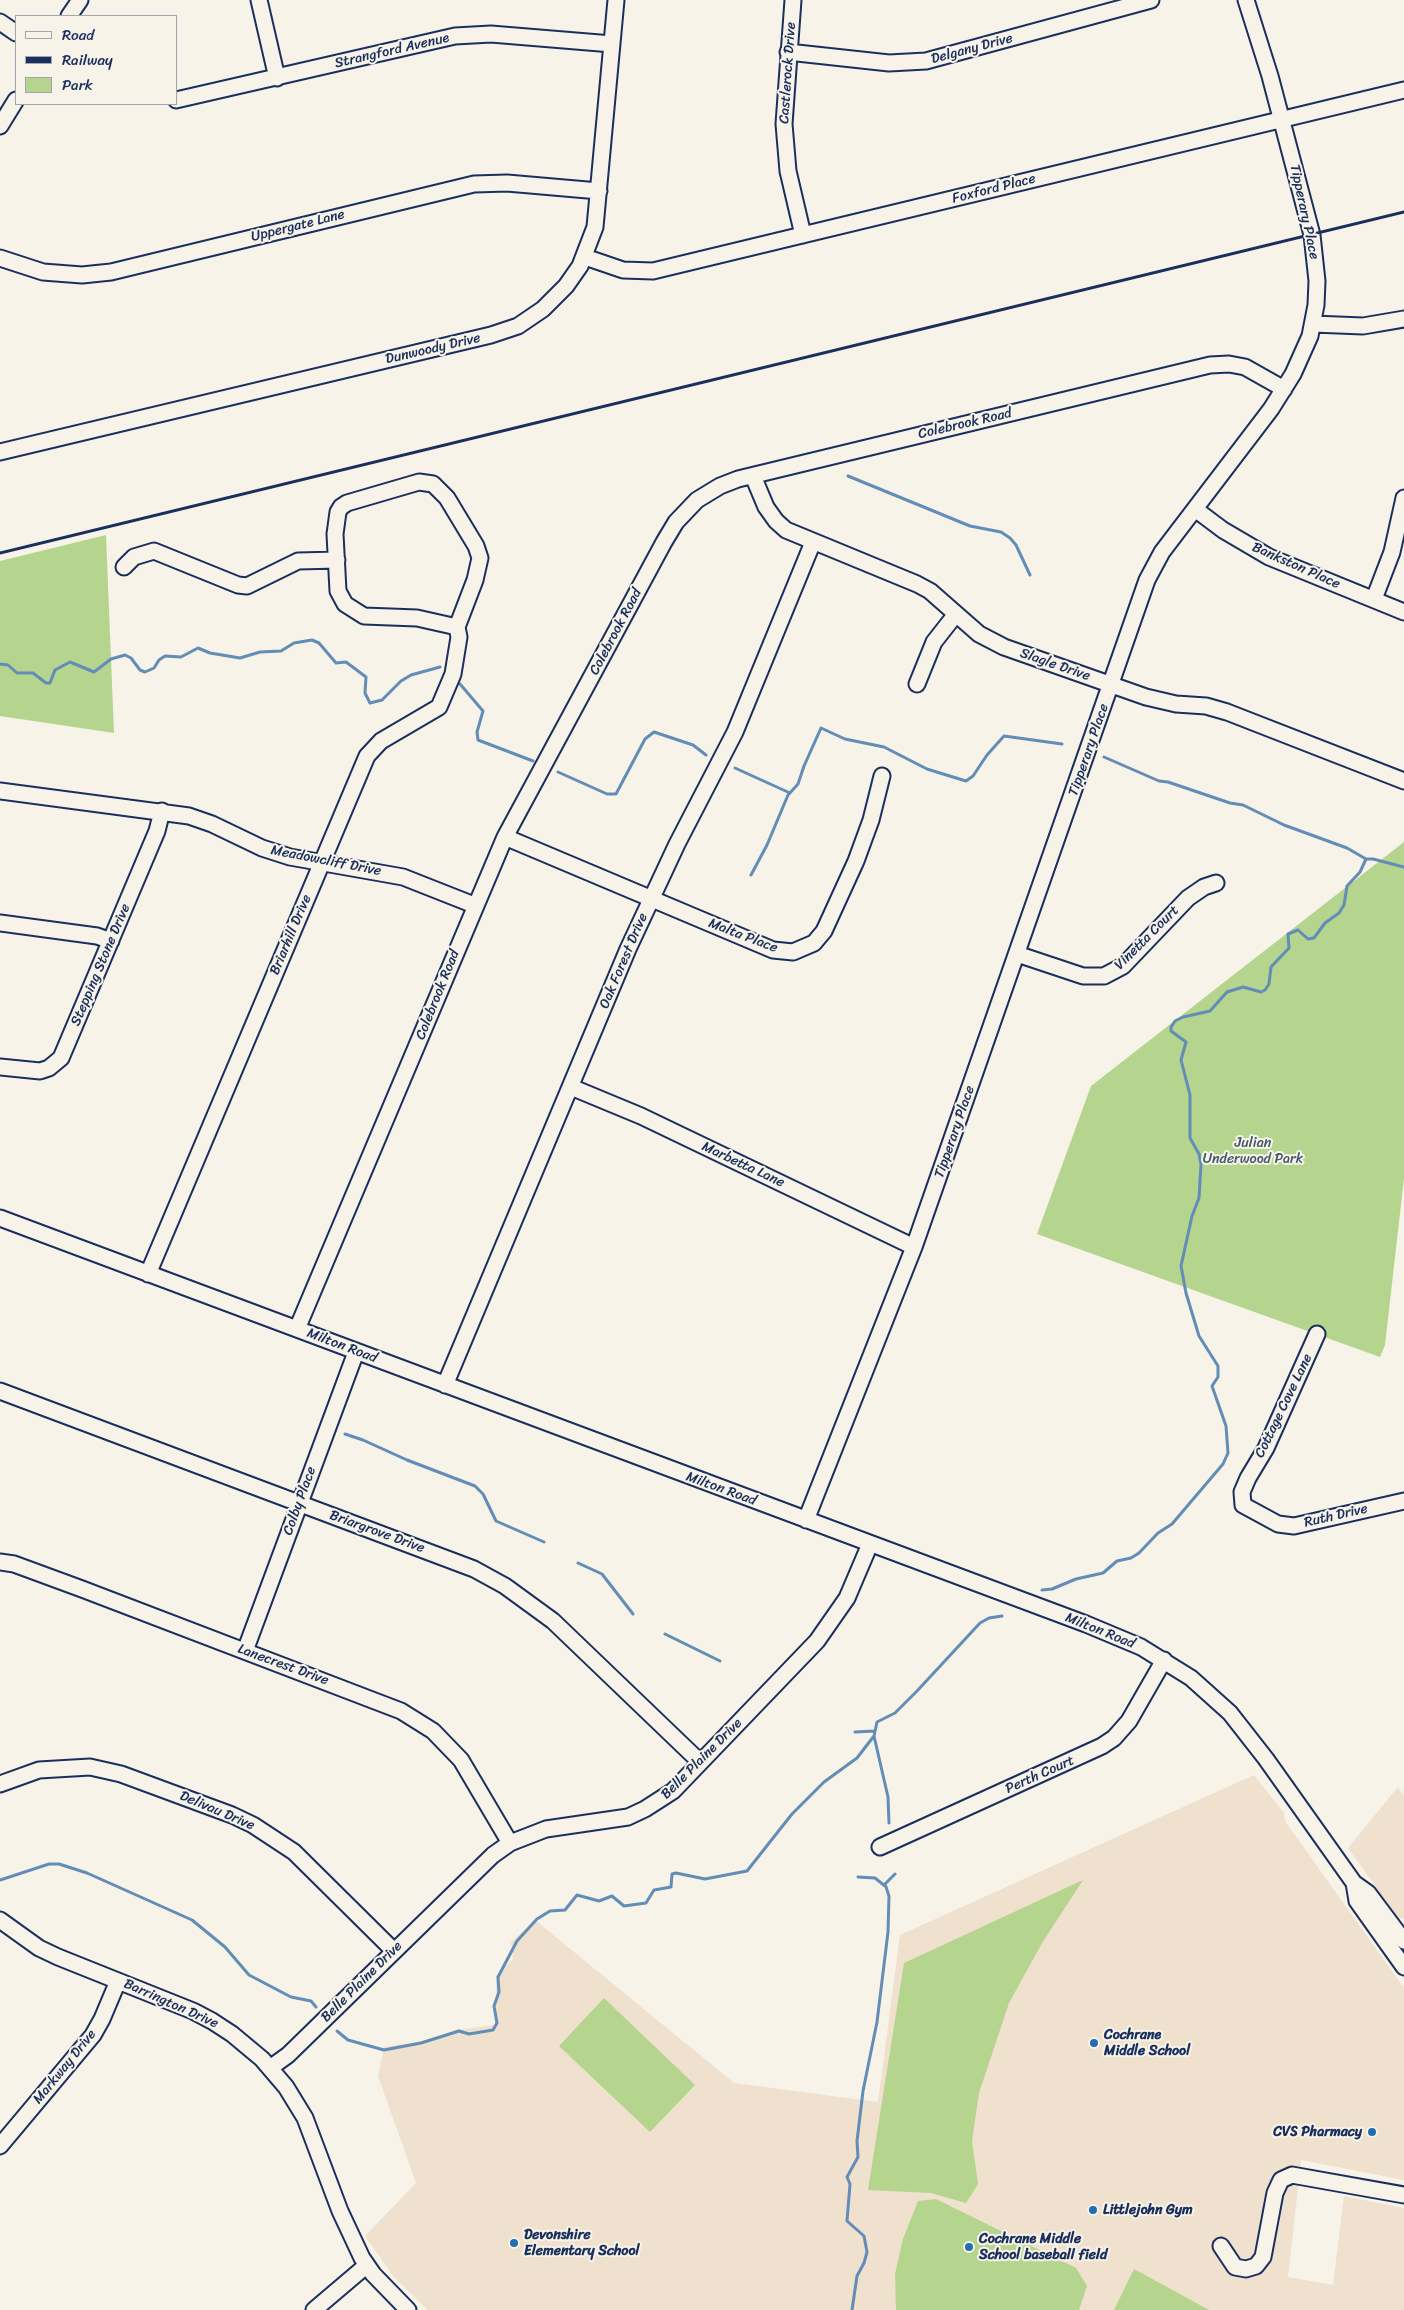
<!DOCTYPE html>
<style>
body{margin:0}
#map{position:relative;width:1404px;height:2310px;overflow:hidden;background:#f7f3e8;font-family:Sriracha,sans-serif}
canvas{display:block}
.legend{position:absolute;left:15px;top:15px;width:162px;height:90px;box-sizing:border-box;background:#f7f3e8;border:1px solid #9fa5b1;margin:0;padding:6px 9px;list-style:none;font-size:15px;color:#1b2f5e}
.legend li{display:flex;align-items:center;gap:10px;height:25px}
.legend b{width:25px;border:1px solid #9fa5b1}
</style>
<div id="map">
<canvas width="1404" height="2310"></canvas>
<ul class="legend">
<li><b style="height:6px;background:#f7f3e8"></b>Road</li>
<li><b style="height:6px;background:#1b2f5e"></b>Railway</li>
<li><b style="height:14px;background:#b5d48e"></b>Park</li>
</ul>
</div>
<script>
const c = document.querySelector('canvas').getContext('2d');
c.lineJoin = 'round';
function fill(path, color) {
  c.fillStyle = color;
  c.fill(path, 'evenodd');
}
function toPath(rows) {
  const path = new Path2D();
  for (const r of rows) {
    path.moveTo(r[0], r[1]);
    for (let i = 2; i < r.length; i += 2) path.lineTo(r[i], r[i + 1]);
  }
  return path;
}
function stroke(path, color, width, dash) {
  c.strokeStyle = color;
  c.lineWidth = width;
  c.lineCap = dash ? 'butt' : 'round';
  c.setLineDash(dash || []);
  c.stroke(path);
}
function drawText(font, color, halo, rows, align = 'center') {
  c.font = font + ' Sriracha,sans-serif';
  c.lineWidth = 4;
  c.setLineDash([]);
  c.textBaseline = 'middle';
  c.strokeStyle = halo;
  c.fillStyle = color;
  for (const [text, x, y, turn = 0] of rows) {
    c.save();
    c.translate(x, y);
    c.rotate((+turn || 0) * Math.PI / 180);
    c.textAlign = isNaN(turn) ? turn : align;
    if (halo) c.strokeText(text, 0, 0);
    c.fillText(text, 0, 0);
    c.restore();
  }
}
fill(toPath([
 [1254,1775,1284,1813,1285,1821,1404,1988,1404,2180,1301,2160,1288,2277,1333,2285,1344,2196,1404,2208,1404,2310,428,2310,394,2277,365,2236,416,2183,378,2076,384,2047,435,2039,455,2030,496,2025,496,1976,513,1959,511,1942,535,1920,734,2083,878,2102,900,1935],
 [1398,1787,1404,1796,1404,1918,1399,1919,1348,1848]
]), '#f0e0ce');
fill(toPath([
 [106,535,114,733,0,716,0,561],
 [1404,842,1404,1178,1385,1345,1380,1357,1037,1234,1091,1086],
 [1083,1880,1042,1943,1009,2003,979,2093,972,2141,978,2184,966,2203,931,2193,868,2190,904,1963],
 [604,1998,695,2085,650,2132,559,2046],
 [936,2199,1076,2268,1087,2286,1079,2310,896,2310,895,2274,903,2239,918,2201],
 [1134,2269,1209,2310,1114,2310]
]), '#b5d48e');
stroke(toPath([
 [848,476,970,526,1001,532,1010,538,1016,545,1030,575],
 [0,664,8,665,17,673,33,673,46,683,50,683,55,670,70,662,94,672,111,659,125,655,131,658,140,670,145,672,154,668,159,660,165,656,181,657,198,648,210,653,240,658,260,652,281,651,294,643,312,640,319,643,336,663,346,662,366,677,365,693,370,703,382,700,401,681,411,675,440,667],
 [460,684,483,711,477,732,478,740,533,761],
 [1104,757,1159,781,1168,782,1230,803,1243,805,1284,825,1347,848,1366,859,1373,859,1404,867],
 [735,768,790,793],
 [558,772,607,794,616,794,645,739,654,732,693,745,706,755],
 [751,875,767,845,788,795,798,784,804,766,821,728,845,739,884,747,927,769,966,781,973,776,987,755,1004,736,1062,744],
 [345,1434,363,1440,407,1460,475,1486,483,1494,496,1521,544,1542],
 [578,1563,602,1574,633,1614],
 [1042,1590,1052,1589,1076,1579,1103,1573,1117,1561,1131,1558,1139,1553,1158,1533,1172,1524,1223,1464,1228,1453,1226,1426,1212,1386,1218,1377,1218,1366,1199,1336,1186,1293,1181,1266,1192,1216,1199,1198,1201,1164,1199,1154,1190,1138,1190,1095,1181,1060,1186,1042,1171,1031,1171,1027,1175,1021,1183,1017,1210,1011,1227,992,1243,987,1261,992,1265,990,1269,984,1271,967,1289,948,1288,934,1298,930,1308,939,1314,938,1325,923,1339,913,1344,905,1347,886,1360,872,1366,859],
 [665,1634,720,1661],
 [855,1732,874,1731],
 [889,1823,888,1797,874,1736,877,1722,895,1713,917,1691,980,1623,989,1618,1002,1616],
 [858,1877,875,1878,885,1886],
 [0,1880,49,1864,59,1864,87,1873,192,1920,225,1947,249,1975,291,1997,311,2001,316,2007],
 [337,2031,348,2040,384,2050,421,2043,459,2031,469,2034,493,2030,497,2023,494,2006,499,1992,498,1977,517,1941,537,1919,550,1911,565,1910,577,1895,599,1901,612,1896,624,1906,646,1903,654,1890,671,1887,672,1874,676,1873,705,1879,747,1871,792,1814,824,1782,857,1758,874,1736],
 [852,2310,857,2276,864,2263,867,2252,864,2236,847,2221,850,2184,847,2177,858,2157,857,2141,863,2091,877,2022,888,1932,889,1896,885,1884,895,1874]
]), '#628db6', 3);
const minor = toPath([
 [259,0,277,78],
 [793,0,784,124,788,171,803,235],
 [69,16,80,0],
 [0,22,16,33],
 [788,52,889,63,926,61,1151,0],
 [176,100,455,36,491,34,612,44],
 [0,126,16,100],
 [585,257,623,270,653,271,1404,90],
 [0,258,43,272,82,275,111,272,474,184,507,183,599,191],
 [1313,324,1363,326,1404,319],
 [0,452,491,335,518,326,543,309,566,286,580,266,595,227,616,0],
 [753,476,766,507,776,521,786,530,917,584,930,591,979,634,1004,647,1146,697,1176,704,1206,706,1227,712,1404,781],
 [1195,509,1223,530,1269,557,1404,612],
 [124,567,134,557,154,551,238,585,247,586,298,561,337,560],
 [1374,599,1392,552,1404,498],
 [917,684,934,642,956,614],
 [0,791,189,816,212,824,262,848,290,857,403,877,474,905],
 [505,837,773,950,793,952,814,943,824,931,856,861,871,820,882,776],
 [0,923,97,936,111,941],
 [1017,954,1083,976,1104,976,1123,966,1188,898,1204,887,1216,883],
 [0,1067,40,1071,49,1068,61,1058,157,831,162,811],
 [571,1087,641,1116,914,1247],
 [0,1218,1086,1624,1141,1647,1191,1678,1230,1713,1266,1759,1354,1883,1368,1893,1404,1941],
 [148,1274,367,756,381,741,439,707,453,674,459,637,457,627,475,580,480,558,476,546,447,498,433,484,419,482,347,503,341,507,338,512,335,534,338,591,345,604,364,616,417,618,457,627],
 [297,1329,505,837,664,542,676,522,697,500,720,486,738,479,1210,365,1229,364,1245,367,1284,389],
 [1317,1334,1266,1448,1248,1478,1242,1492,1243,1505,1278,1524,1294,1526,1404,1501],
 [445,1385,628,949,677,844,735,732,813,542],
 [0,1391,474,1569,505,1586,553,1621,700,1762],
 [806,1520,914,1247,1147,580,1162,552,1271,409,1293,374,1310,336,1316,305,1317,281,1312,235,1270,76,1246,0],
 [0,1562,14,1564,82,1589,401,1711,433,1731,461,1760,510,1843],
 [245,1651,356,1352],
 [0,1784,39,1770,90,1767,121,1774,232,1815,253,1825,294,1852,394,1951],
 [880,1847,1102,1746,1114,1738,1129,1721,1164,1660],
 [1354,1883,1357,1901,1404,1967],
 [0,1920,39,1948,58,1957,193,2011,212,2021,232,2034,262,2059,286,2087,305,2118,340,2211,362,2258,373,2274,408,2310],
 [270,2068,288,2055,493,1855,510,1843,546,1829,628,1817,645,1809,673,1791,817,1641,847,1598,870,1544],
 [0,2146,93,2035,102,2019,118,1981],
 [1221,2246,1235,2267,1246,2269,1256,2266,1263,2257,1275,2193,1281,2180,1292,2175,1404,2195],
 [314,2310,367,2265]
]);
stroke(minor, '#1b2f5e', 19);
stroke(minor, '#f7f3e8', 15);
stroke(toPath([
 [0,553,1404,212]
]), '#1b2f5e', 3);
for (const [x, y, r, color] of [
 [1094,2043,5,"#1f6fb2"],
 [1372,2132,5,"#1f6fb2"],
 [1093,2210,5,"#1f6fb2"],
 [514,2243,5,"#1f6fb2"],
 [969,2247,5,"#1f6fb2"]
]) {
  const dot = new Path2D();
  dot.arc(x, y, r, 0, 2 * Math.PI);
  c.fillStyle = color;
  c.fill(dot);
  stroke(dot, '#f7f3e8', 2);
}
drawText('14px', '#1b2f5e', '#f7f3e8', [
 ["Delgany Drive",972,49,-15],
 ["Strangford Avenue",392,51,-13],
 ["Castlerock Drive",788,73,-86],
 ["Foxford Place",994,189,-14],
 ["Tipperary Place",1304,212,78],
 ["Uppergate Lane",298,226,-14],
 ["Dunwoody Drive",433,349,-13],
 ["Colebrook Road",965,424,-13],
 ["Bankston Place",1296,566,24],
 ["Colebrook Road",616,632,-62],
 ["Slagle Drive",1055,665,19],
 ["Tipperary Place",1089,750,-71],
 ["Meadowcliff Drive",326,861,11],
 ["Briarhill Drive",291,935,-67],
 ["Malta Place",743,936,21],
 ["Vinetta Court",1147,938,-45],
 ["Oak Forest Drive",624,961,-67],
 ["Stepping Stone Drive",101,965,-67],
 ["Colebrook Road",438,995,-68],
 ["Tipperary Place",955,1132,-71],
 ["Marbetta Lane",743,1165,25],
 ["Milton Road",342,1346,21],
 ["Cottage Cove Lane",1284,1406,-64],
 ["Milton Road",721,1489,20],
 ["Colby Place",300,1501,-70],
 ["Ruth Drive",1336,1516,-13],
 ["Briargrove Drive",377,1532,20],
 ["Milton Road",1100,1631,22],
 ["Lanecrest Drive",283,1665,20],
 ["Belle Plaine Drive",702,1759,-45],
 ["Perth Court",1040,1775,-24],
 ["Delivau Drive",217,1811,23],
 ["Belle Plaine Drive",362,1982,-45],
 ["Barrington Drive",171,2004,24],
 ["Markway Drive",65,2067,-51]
]);
drawText('14px', '#42586a', '#f7f3e8', [
 ["Julian",1253,1143],
 ["Underwood Park",1253,1159]
]);
drawText('bold 14px', '#1b2f5e', '#f7f3e8', [
 ["Cochrane",1104,2035],
 ["Middle School",1104,2051],
 ["CVS Pharmacy",1362,2132,"right"],
 ["Littlejohn Gym",1103,2210],
 ["Devonshire",524,2235],
 ["Elementary School",524,2251],
 ["Cochrane Middle",979,2239],
 ["School baseball field",979,2255]
], 'left');
</script>
